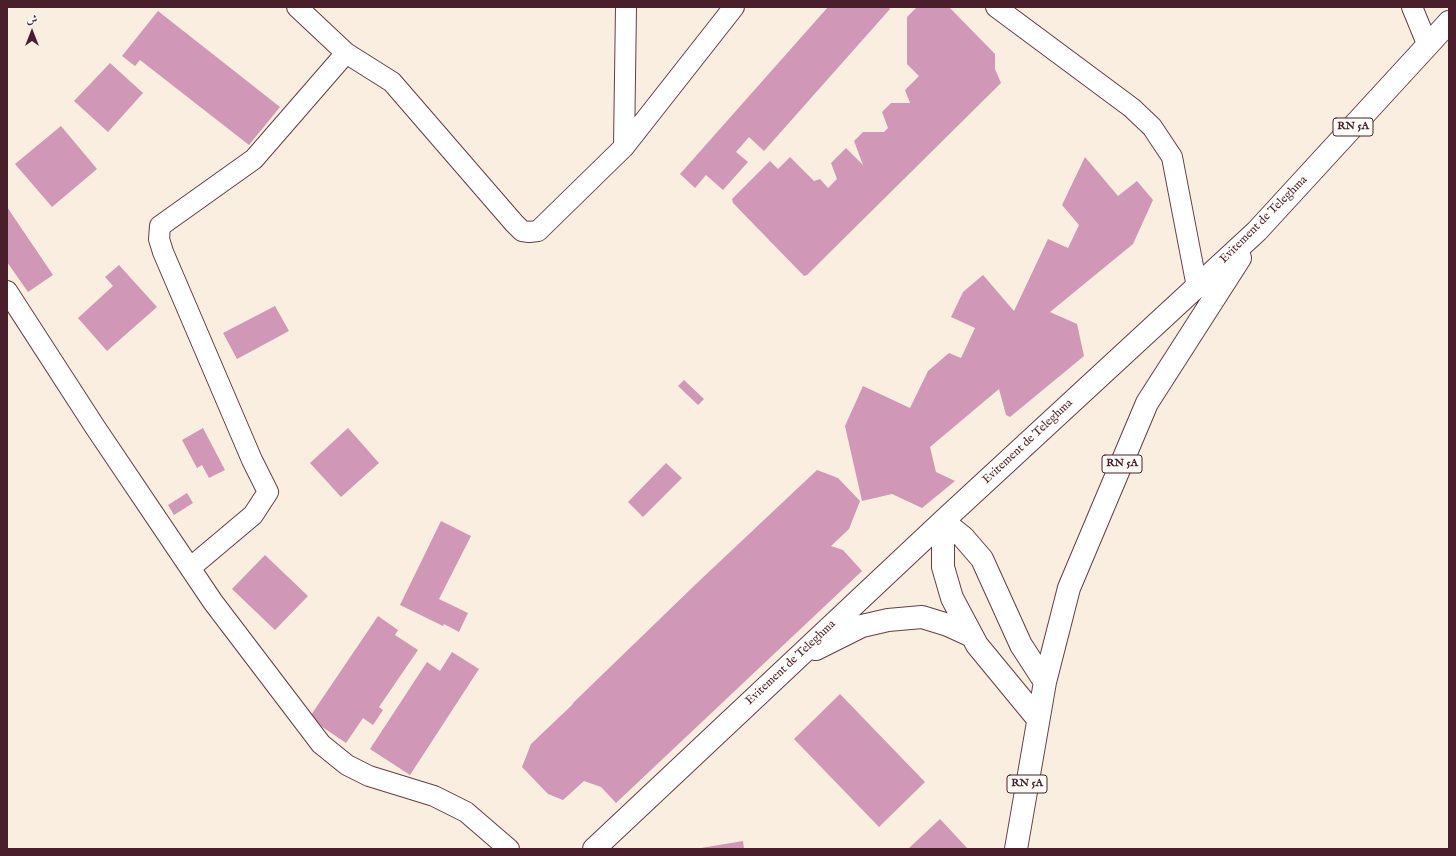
<!DOCTYPE html>
<meta charset="utf-8">
<style>
body{margin:0}
#map{position:relative;width:1456px;height:856px;overflow:hidden;background:#f9eedf;font-family:"IM FELL English",Amiri,serif}
canvas{display:block}
.frame{position:absolute;inset:0;border:8px solid #4a1f2b;pointer-events:none}
.north{position:absolute;left:12px;top:12px;width:40px;height:40px;-webkit-text-stroke:3px #fdfcf7;paint-order:stroke;rotate:0deg;font-size:11px;font-weight:700;line-height:16px;text-align:center;color:#4a1f2b}
.north::after{content:'';display:block;margin:auto;width:14px;height:18px;background:#4a1f2b;clip-path:polygon(50% 0,100% 100%,50% 72%,0 100%)}
</style>
<div id="map">
<canvas width="1456" height="856"></canvas>
<div class="frame"></div>
<div class="north">ش</div>
</div>
<script>
const c = document.querySelector('canvas').getContext('2d');
c.lineJoin = 'round';
function fill(path, color) {
  c.fillStyle = color;
  c.fill(path, 'evenodd');
}
function toPath(rows) {
  const path = new Path2D();
  for (const r of rows) {
    path.moveTo(r[0], r[1]);
    for (let i = 2; i < r.length; i += 2) path.lineTo(r[i], r[i + 1]);
  }
  return path;
}
function stroke(path, color, width, dash) {
  c.strokeStyle = color;
  c.lineWidth = width;
  c.lineCap = dash ? 'butt' : 'round';
  c.setLineDash(dash || []);
  c.stroke(path);
}
function drawText(font, color, halo, rows, align = 'center') {
  c.font = font + ' "IM FELL English",serif';
  c.lineWidth = 3.5;
  c.setLineDash([]);
  c.textBaseline = 'middle';
  c.strokeStyle = halo;
  c.fillStyle = color;
  for (const [text, x, y, turn = 0] of rows) {
    c.save();
    c.translate(x, y);
    c.rotate((+turn || 0) * Math.PI / 180);
    c.textAlign = isNaN(turn) ? turn : align;
    if (halo) c.strokeText(text, 0, 0);
    c.fillText(text, 0, 0);
    c.restore();
  }
}
fill(toPath([
 [828,7,888,7,890,9,764,151,749,137,736,152,748,162,723,190,706,175,695,188,680,174],
 [917,7,949,7,995,54,995,69,1001,83,807,275,804,276,733,203,732,199,770,161,778,169,790,157,814,181,820,179,828,188,837,179,831,163,846,148,863,165,854,141,863,132,884,132,888,128,882,112,891,103,910,103,905,90,919,76,907,64,907,17],
 [158,11,280,107,249,145,140,60,135,66,122,56],
 [110,63,143,93,108,132,74,101],
 [61,126,97,169,52,207,15,164],
 [1085,157,1118,196,1137,181,1153,200,1133,244,1050,312,1077,324,1084,356,1010,417,1006,415,999,389,930,447,936,472,955,481,922,508,892,494,862,501,845,426,863,386,910,408,928,371,949,353,961,358,975,328,951,317,963,292,983,275,1014,311,1048,239,1068,248,1079,225,1062,205],
 [7,207,53,275,28,292,7,262],
 [119,265,157,307,107,351,78,318,113,286,105,277],
 [275,306,289,331,237,359,223,333],
 [684,380,704,399,698,405,678,386],
 [203,428,225,470,209,478,202,465,197,468,182,440],
 [348,428,379,463,341,497,310,463],
 [666,463,682,478,643,517,628,502],
 [817,470,838,478,860,501,849,529,831,546,843,550,862,571,616,803,601,787,584,781,563,800,548,794,522,767,531,744,572,705,574,702,696,584],
 [187,493,193,503,174,515,168,505],
 [441,521,471,536,439,599,468,613,459,632,444,624,443,626,400,605],
 [265,555,308,596,275,630,232,589],
 [378,616,398,630,395,635,418,650,379,707,383,710,373,725,363,718,346,743,309,718],
 [452,652,479,669,410,775,370,749,427,662,440,671],
 [840,694,925,782,879,827,794,739],
 [940,819,968,849,908,849],
 [743,841,744,849,701,849,701,848]
]), '#d197b7');
const street = toPath([
 [297,7,346,53,392,82,514,223,522,231,529,232,538,231,624,147,734,7],
 [996,7,1132,108,1152,127,1172,157,1197,287],
 [1412,7,1428,46],
 [624,147,626,7],
 [7,291,95,427,213,602,321,744,347,765,369,776,434,796,466,812,509,849],
 [190,568,253,515,268,492,252,460,163,252,159,239,160,226,254,159,346,53]
]);
const primary = toPath([
 [943,521,943,567,952,598,977,645,1038,719],
 [943,521,963,537,982,559,1021,645,1045,682],
 [816,649,862,626,888,620,922,617,948,625,972,636],
 [594,849,943,521,1257,231,1449,22],
 [1016,849,1045,682,1069,588,1147,403,1240,258]
]);
stroke(street, '#643e46', 22);
stroke(primary, '#643e46', 24);
stroke(street, '#fff', 20);
stroke(primary, '#fff', 22);
for (const [x, y, w] of [
 [1353,127,40],
 [1122,464,40],
 [1027,784,40]
]) {
  const box = new Path2D();
  box.roundRect(x - w / 2, y - 9, w, 18, 3);
  c.fillStyle = '#fdfcf7';
  c.fill(box);
  stroke(box, '#4a1f2b', 1);
}
drawText('bold 11px', '#4a1f2b', null, [
 ["RN 5A",1353,127],
 ["RN 5A",1122,464],
 ["RN 5A",1027,784]
]);
drawText('12px', '#4a1f2b', '#fdfcf7', [
 ["Evitement de Teleghma",1264,220,-45],
 ["Evitement de Teleghma",1028,442,-43],
 ["Evitement de Teleghma",791,663,-43]
]);
</script>
